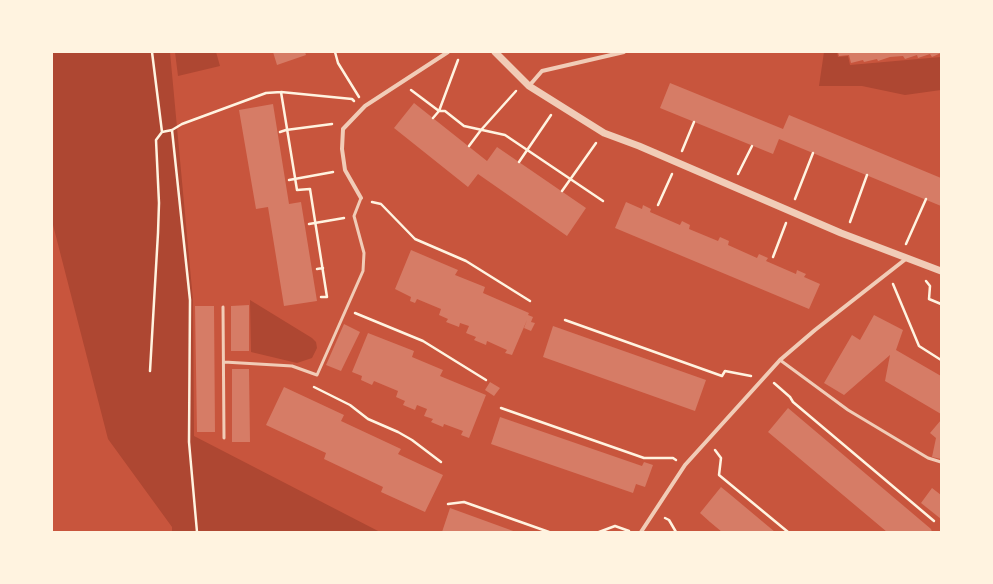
<!DOCTYPE html>
<style>
body{margin:0}
#map{position:relative;width:993px;height:584px;overflow:hidden;background:#c8553d;font-family:"Fira Sans",sans-serif}
canvas{display:block}
.frame{position:absolute;inset:0;border:53px solid #fff3e0;pointer-events:none}
</style>
<div id="map">
<canvas width="993" height="584"></canvas>
<div class="frame"></div>
</div>
<script>
const c = document.querySelector('canvas').getContext('2d');
c.lineJoin = 'round';
function fill(path, color) {
  c.fillStyle = color;
  c.fill(path, 'evenodd');
}
function toPath(rows) {
  const path = new Path2D();
  for (const r of rows) {
    path.moveTo(r[0], r[1]);
    for (let i = 2; i < r.length; i += 2) path.lineTo(r[i], r[i + 1]);
  }
  return path;
}
function stroke(path, color, width, dash) {
  c.strokeStyle = color;
  c.lineWidth = width;
  c.lineCap = dash ? 'butt' : 'round';
  c.setLineDash(dash || []);
  c.stroke(path);
}
fill(toPath([
 [52,52,170,52,193,300,194,436,380,532,172,532,172,527,108,439,52,221],
 [175,52,216,52,220,66,178,76],
 [824,52,837,52,838,57,848,56,850,65,941,57,941,90,905,95,862,86,819,86],
 [250,300,312,338,316,342,317,348,312,358,297,363,251,352]
]), '#ae4732');
fill(toPath([
 [273,52,305,52,306,55,277,65],
 [838,52,941,52,941,53,932,57,930,54,918,58,917,55,905,59,903,56,890,57,878,61,877,59,864,62,863,60,851,63,849,55,839,56],
 [670,83,783,129,789,115,941,178,941,206,779,139,773,154,660,108],
 [414,103,487,161,497,147,586,208,567,236,478,174,468,187,394,128],
 [273,104,289,204,301,202,317,301,284,306,268,207,256,209,239,110],
 [626,202,642,209,643,205,651,209,650,212,680,225,682,221,690,225,689,229,718,241,720,237,729,241,728,245,757,258,759,254,768,258,766,261,796,274,797,270,806,274,804,277,820,284,809,309,615,228],
 [411,250,458,270,455,275,485,287,483,293,529,313,528,315,533,317,531,322,535,323,531,331,524,328,527,320,512,355,505,353,507,350,487,341,486,345,474,340,476,337,466,333,469,326,460,323,459,327,446,322,448,319,439,315,441,309,417,299,415,303,410,301,411,297,395,289],
 [249,305,249,351,231,351,231,306],
 [195,306,214,306,215,432,197,432],
 [874,315,903,330,896,350,941,376,941,414,885,381,890,355,844,395,824,383,852,335,860,340],
 [344,324,360,332,341,371,326,365],
 [553,326,706,380,695,411,543,357],
 [368,333,414,351,412,357,443,370,440,376,486,395,469,438,461,435,463,431,444,424,443,427,431,422,433,419,424,416,427,409,417,405,415,410,403,405,405,401,396,397,398,391,374,381,372,385,361,380,362,376,352,372],
 [232,369,249,369,250,442,232,442],
 [490,382,500,388,494,396,485,390],
 [284,387,344,415,341,421,401,449,398,454,443,475,425,512,381,492,383,487,324,459,326,453,266,425],
 [788,408,931,529,932,532,887,532,768,432],
 [500,417,642,466,644,462,653,465,645,487,636,484,633,493,491,444],
 [941,420,941,459,932,457,936,438,930,433],
 [721,487,732,496,775,532,722,532,710,522,700,513],
 [932,488,941,495,941,519,921,503],
 [450,508,516,532,442,532]
]), '#d67c66');
stroke(toPath([
 [152,52,162,132,172,130],
 [335,52,338,63,359,97],
 [411,90,439,111,445,111,464,126,505,135,603,201],
 [281,92,297,190,310,189,327,297,321,297],
 [433,118,439,111,458,60],
 [280,132,286,130,332,124],
 [469,146,481,130,516,91],
 [682,151,694,122],
 [519,162,551,115],
 [738,174,752,146],
 [289,180,333,172],
 [562,191,596,143],
 [795,199,813,153],
 [372,202,381,204,415,239,466,261,530,301],
 [658,205,672,174],
 [850,222,867,175],
 [309,224,344,218],
 [906,244,926,199],
 [773,257,786,223],
 [317,269,323,268],
 [926,281,930,286,929,299,941,304],
 [893,284,919,346,941,360],
 [355,313,423,341,486,380],
 [565,320,722,376,725,371,751,376],
 [150,371,158,233,159,203,156,140,162,132],
 [774,383,790,397,793,402,934,521],
 [314,387,350,405,368,419,398,432,412,440,441,462],
 [501,408,644,458,673,458,676,460],
 [715,450,721,458,719,475,788,532],
 [448,504,464,502,549,532],
 [665,518,669,520,676,532],
 [197,532,189,442,190,300,172,130,182,124,266,93,281,92,352,99,354,101],
 [599,532,615,526,629,531]
]), '#fff3e0', 2.5);
stroke(toPath([
 [223,307,224,438],
 [780,360,848,410,928,458,941,462],
 [224,362,292,366,317,375,363,271,364,253,354,216,361,198]
]), '#f1ccb7', 3);
stroke(toPath([
 [529,86,542,71,624,52],
 [361,198,345,170,342,149,343,129,365,106,448,52],
 [641,532,685,465,780,360,815,330,907,258]
]), '#f1ccb7', 4);
stroke(toPath([
 [495,52,529,86,604,133,639,146,841,233,941,271]
]), '#f1ccb7', 7);
</script>
